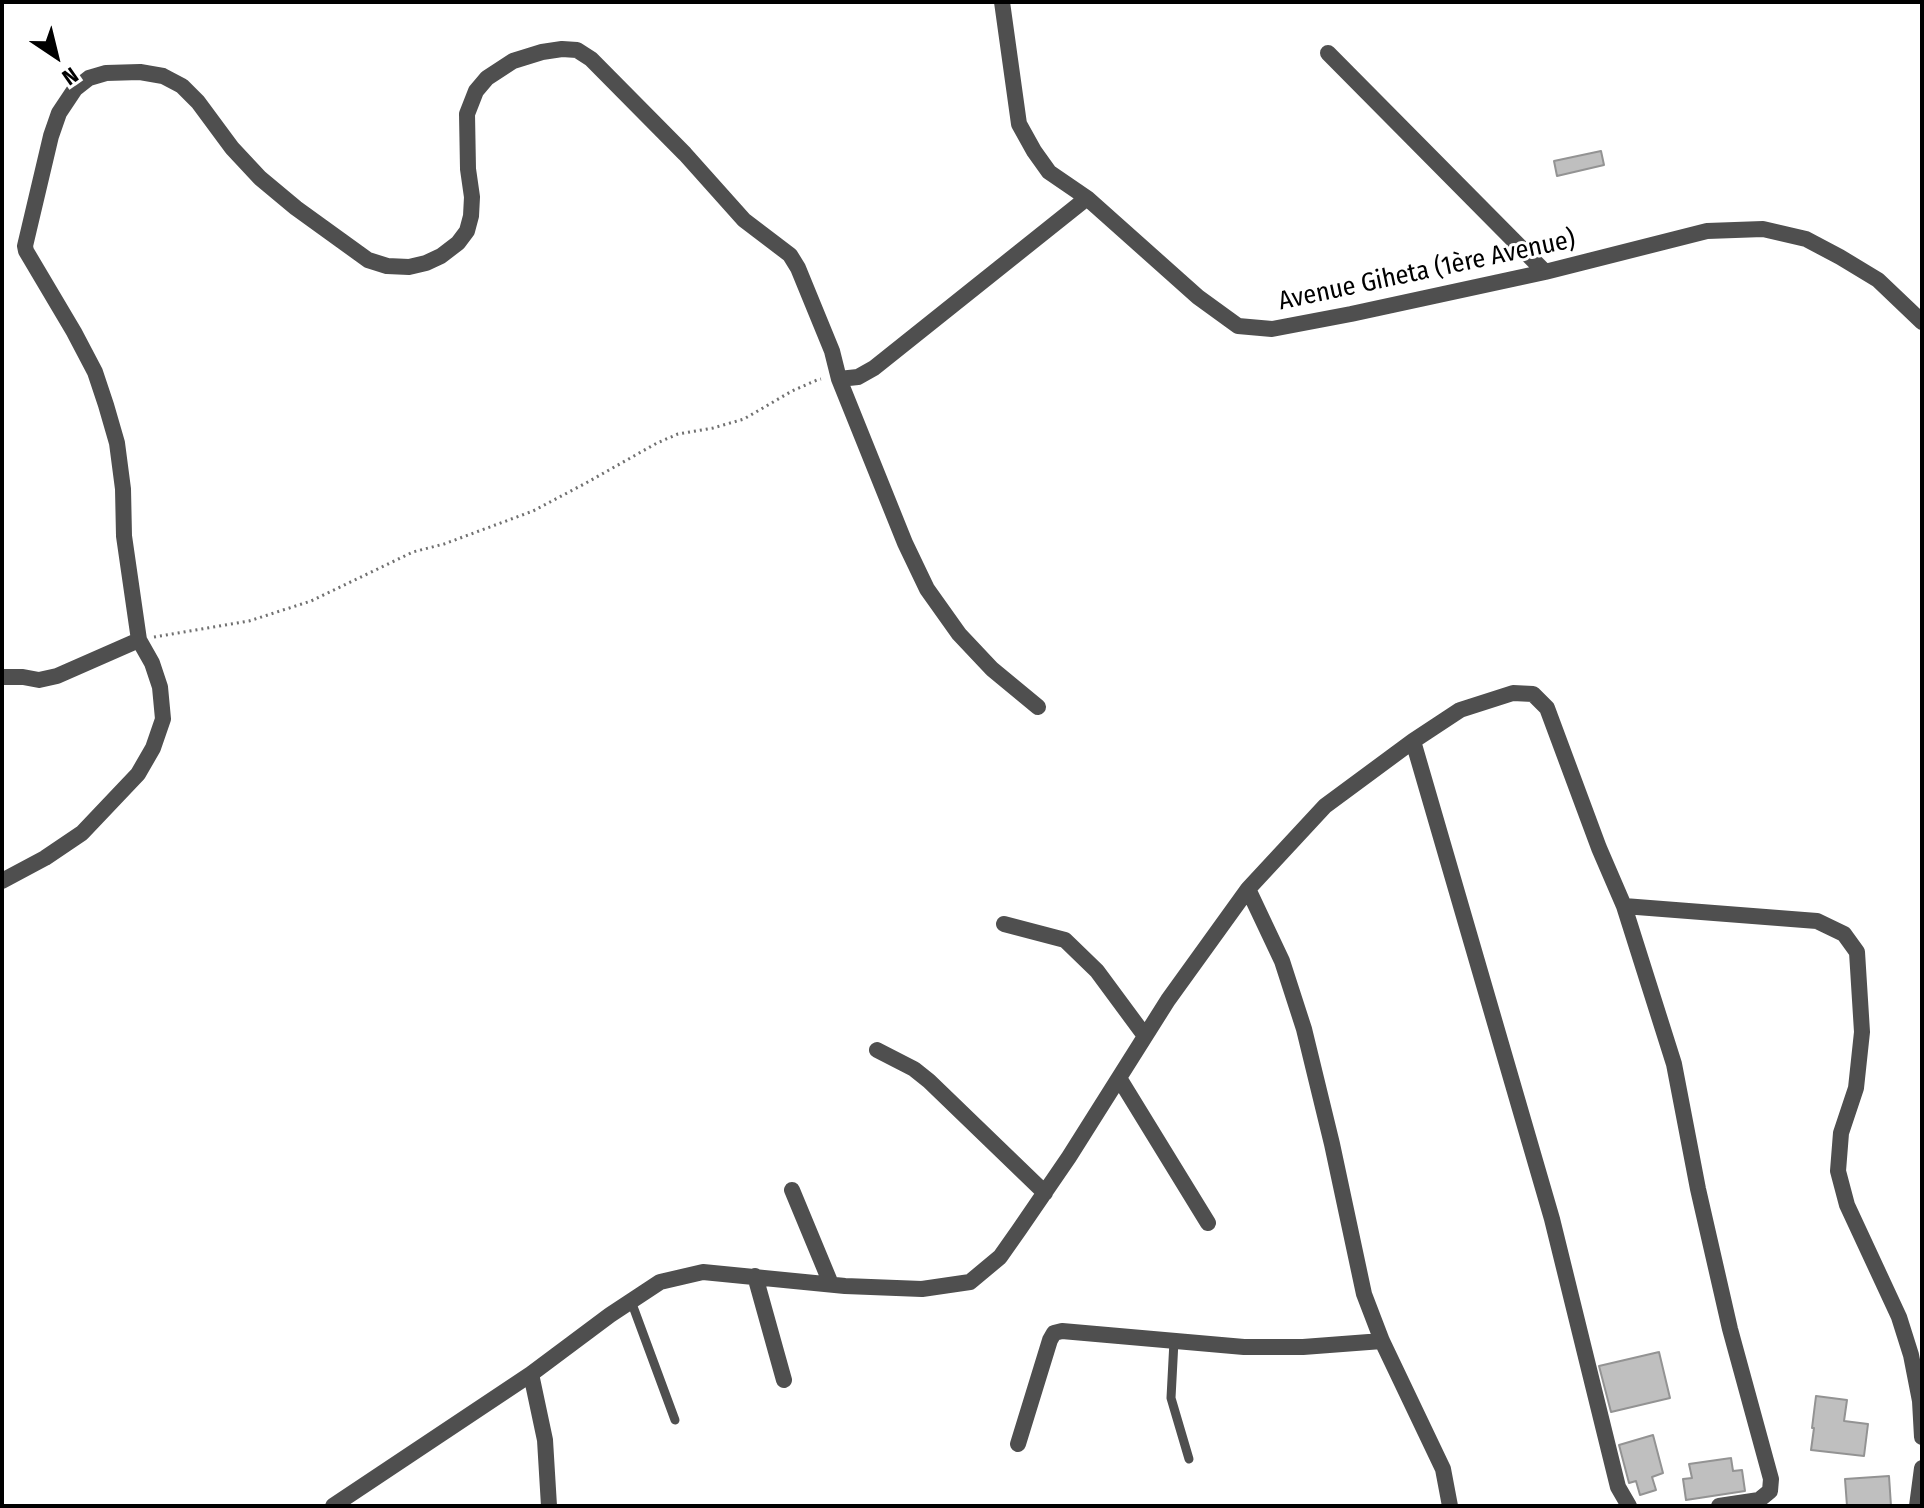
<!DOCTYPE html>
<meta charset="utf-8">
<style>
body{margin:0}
#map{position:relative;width:1924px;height:1508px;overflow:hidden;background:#fff;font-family:"Fira Sans Condensed",sans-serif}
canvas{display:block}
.frame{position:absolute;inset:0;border:4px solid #000;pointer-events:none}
.north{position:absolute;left:16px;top:16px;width:80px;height:80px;-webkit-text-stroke:6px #fff;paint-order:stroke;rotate:145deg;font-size:22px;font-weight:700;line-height:32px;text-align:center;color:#000}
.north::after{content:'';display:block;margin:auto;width:28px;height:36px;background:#000;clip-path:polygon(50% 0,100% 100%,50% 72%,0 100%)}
</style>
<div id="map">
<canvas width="1924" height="1508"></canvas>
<div class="frame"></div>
<div class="north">N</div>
</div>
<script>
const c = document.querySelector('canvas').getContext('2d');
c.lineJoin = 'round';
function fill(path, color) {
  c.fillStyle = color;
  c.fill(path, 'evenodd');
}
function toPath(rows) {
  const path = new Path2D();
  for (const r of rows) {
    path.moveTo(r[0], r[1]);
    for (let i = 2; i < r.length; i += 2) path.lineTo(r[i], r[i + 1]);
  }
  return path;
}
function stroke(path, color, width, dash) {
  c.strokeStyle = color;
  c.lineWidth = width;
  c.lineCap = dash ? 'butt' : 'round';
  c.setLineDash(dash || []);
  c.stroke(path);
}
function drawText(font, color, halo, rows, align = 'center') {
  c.font = font + ' "Fira Sans Condensed",sans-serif';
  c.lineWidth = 6;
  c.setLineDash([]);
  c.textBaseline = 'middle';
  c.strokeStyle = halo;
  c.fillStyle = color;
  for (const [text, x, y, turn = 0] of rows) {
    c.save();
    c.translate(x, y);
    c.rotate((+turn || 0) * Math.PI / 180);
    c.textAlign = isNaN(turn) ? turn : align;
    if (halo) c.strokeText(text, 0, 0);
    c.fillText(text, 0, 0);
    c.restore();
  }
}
const building = toPath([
 [1601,151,1604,165,1557,176,1554,161,1601,151],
 [1659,1352,1670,1398,1611,1412,1599,1366,1659,1352],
 [1816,1396,1847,1400,1844,1421,1868,1424,1864,1456,1811,1450,1814,1428,1812,1428,1816,1396],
 [1653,1435,1663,1473,1652,1477,1656,1490,1640,1495,1636,1481,1629,1483,1619,1445,1653,1435],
 [1731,1458,1733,1471,1742,1470,1745,1491,1686,1500,1683,1479,1692,1478,1689,1464,1731,1458],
 [1889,1476,1891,1506,1847,1506,1845,1479,1889,1476]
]);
fill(building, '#bfbfbf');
stroke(building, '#939393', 2);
stroke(toPath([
 [154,637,249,621,311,601,413,552,444,544,533,511,586,483,657,443,678,434,713,428,744,419,792,391,817,380,821,379]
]), '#717171', 3, [2, 4]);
stroke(toPath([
 [631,1301,675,1420],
 [1174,1341,1171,1398,1189,1459]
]), '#4f4f4f', 9);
stroke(toPath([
 [1002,2,1019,124,1034,151,1049,172,1087,198,1198,297,1238,326,1272,329,1351,314,1545,272,1707,231,1763,229,1806,239,1840,257,1878,280,1922,322],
 [1328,53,1545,272],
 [839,379,858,377,874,368,1087,198],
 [2,677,23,677,39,680,57,676,139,640],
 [1413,741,1552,1219,1618,1487,1629,1506],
 [2,881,45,858,82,833,138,774,153,748,163,719,160,687,152,663,139,640,124,536,123,489,117,443,106,405,95,372,74,332,26,251,25,246,51,136,59,113,75,89,89,78,106,73,140,72,163,76,182,86,198,102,232,148,260,178,296,208,368,260,387,266,409,267,426,263,441,256,458,243,467,231,471,216,472,197,468,169,467,114,476,91,487,78,513,61,542,52,562,49,577,50,591,59,685,154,744,220,790,255,798,268,832,351,839,379,905,543,927,589,959,634,992,669,1038,707],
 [1624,906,1817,921,1844,934,1857,952,1862,1032,1856,1088,1841,1133,1838,1171,1847,1205,1899,1317,1911,1355,1920,1401,1922,1437],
 [1004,924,1065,940,1097,971,1145,1036],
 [877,1050,914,1069,929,1081,1045,1193],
 [1119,1078,1208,1223],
 [792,1190,831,1284],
 [755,1276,784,1380],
 [531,1374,545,1440,549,1506],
 [1018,1444,1050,1340,1054,1333,1062,1331,1244,1347,1303,1347,1382,1341],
 [333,1506,531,1374,610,1315,660,1282,703,1272,845,1286,922,1289,970,1282,1000,1257,1019,1230,1069,1157,1168,1000,1248,889],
 [1450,1506,1443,1469,1382,1341,1364,1294,1332,1144,1304,1029,1282,961,1248,889,1325,806,1413,741,1460,710,1513,693,1533,694,1547,708,1599,848,1624,906,1674,1064,1698,1189,1730,1329,1771,1479,1770,1491,1759,1500,1719,1506],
 [1917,1506,1922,1468]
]), '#4f4f4f', 16);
drawText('26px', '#000', '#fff', [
 ["Avenue Giheta (1ère Avenue)",1427,271,-12]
]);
</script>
